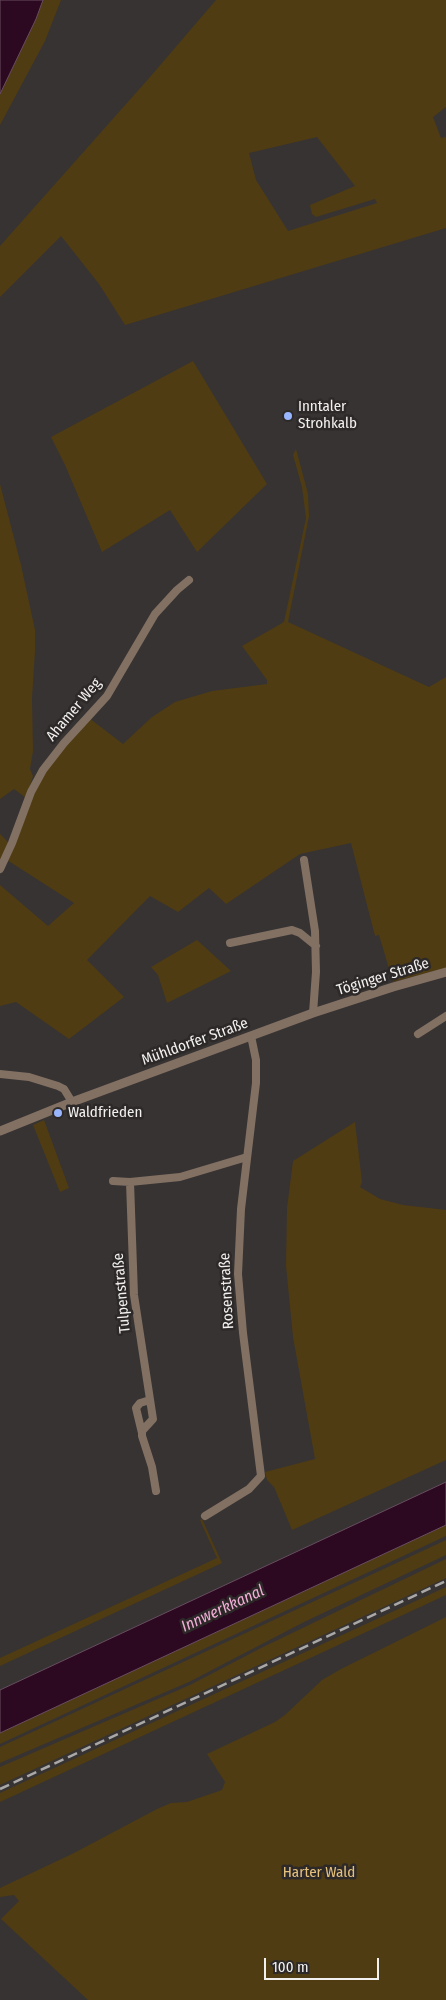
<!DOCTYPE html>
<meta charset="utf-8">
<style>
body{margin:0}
#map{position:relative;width:446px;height:2000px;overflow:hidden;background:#363332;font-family:"Fira Sans Condensed",sans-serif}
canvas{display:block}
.scale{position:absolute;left:264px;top:1958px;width:115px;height:22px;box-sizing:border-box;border:2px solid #f3f1f0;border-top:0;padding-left:6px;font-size:15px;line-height:18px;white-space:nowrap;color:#f3f1f0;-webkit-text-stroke:4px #2c2928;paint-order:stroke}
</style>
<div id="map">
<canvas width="446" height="2000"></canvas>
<div class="scale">100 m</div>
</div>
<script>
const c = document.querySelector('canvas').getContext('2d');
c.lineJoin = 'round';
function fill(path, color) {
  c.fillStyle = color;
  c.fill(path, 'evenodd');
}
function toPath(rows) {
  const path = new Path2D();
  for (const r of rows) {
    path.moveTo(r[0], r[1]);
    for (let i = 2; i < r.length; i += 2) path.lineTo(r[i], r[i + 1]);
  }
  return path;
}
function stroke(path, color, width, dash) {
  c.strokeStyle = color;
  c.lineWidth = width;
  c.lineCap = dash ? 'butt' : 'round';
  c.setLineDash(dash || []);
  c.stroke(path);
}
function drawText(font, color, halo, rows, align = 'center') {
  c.font = font + ' "Fira Sans Condensed",sans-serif';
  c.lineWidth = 5;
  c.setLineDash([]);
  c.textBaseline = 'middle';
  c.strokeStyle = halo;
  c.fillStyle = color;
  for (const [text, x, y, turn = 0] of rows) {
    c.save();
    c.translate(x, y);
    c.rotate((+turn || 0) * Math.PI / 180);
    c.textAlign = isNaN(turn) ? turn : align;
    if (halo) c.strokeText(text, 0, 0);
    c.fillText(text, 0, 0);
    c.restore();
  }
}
fill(toPath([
 [43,0,61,0,45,41,0,125,0,94,36,19],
 [216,0,446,0,446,107,433,117,441,138,446,137,446,228,125,325,99,284,61,236,0,297,0,246,150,77],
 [317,137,355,186,310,205,312,214,316,217,375,199,377,203,288,231,256,180,249,153],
 [193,361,267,484,197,552,170,510,102,552,65,465,51,437],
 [296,449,308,494,309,516,288,622,429,687,446,677,446,968,393,982,379,935,375,936,351,843,300,854,226,904,209,888,178,912,150,896,87,960,124,997,69,1039,16,1002,0,1006,0,885,48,926,74,903,7,860,42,774,89,718,123,744,152,717,175,702,212,691,267,684,267,680,242,646,284,622,306,518,302,487,293,455],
 [0,484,21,565,35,630,35,651,32,698,33,751,30,769,33,776,26,798,14,789,0,799],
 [0,834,9,843,0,862],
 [197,940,231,971,167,1003,158,975,151,967],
 [44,1120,69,1188,60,1192,33,1125],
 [355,1122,362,1182,360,1187,380,1199,403,1205,446,1210,446,1460,292,1530,274,1487,267,1480,265,1472,315,1459,293,1337,286,1266,287,1208,293,1161],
 [202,1519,222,1563,0,1666,0,1658,217,1558,200,1520],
 [446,1525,446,1536,0,1744,0,1733],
 [446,1540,446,1555,304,1622,189,1682,0,1763,0,1747],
 [446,1559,446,1578,0,1785,0,1767,190,1685,261,1648],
 [446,1587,446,1595,0,1802,0,1793],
 [446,1617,446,2000,88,2000,1,1919,19,1901,14,1895,0,1897,0,1888,74,1853,157,1809,171,1803,187,1802,222,1790,225,1782,207,1754,275,1722,285,1715,322,1680,341,1669]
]), '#503c13');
const water = toPath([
 [0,0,43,0,36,19,0,94,0,0],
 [446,1482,446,1525,0,1733,0,1690,446,1482]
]);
fill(water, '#2c0821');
stroke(water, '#684e5f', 1);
stroke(toPath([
 [304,860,315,931,316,972,313,1013],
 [0,869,12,843,31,792,43,770,64,743,107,696,155,614,177,590,189,580],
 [230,943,292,930,300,933,316,946],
 [418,1034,446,1016],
 [0,1074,29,1077,58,1086,64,1089,72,1102],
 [113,1181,130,1182,180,1177,247,1157],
 [130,1182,134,1295,153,1419,142,1431,142,1436,152,1467,156,1491],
 [142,1433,136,1408,140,1403,150,1400],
 [205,1516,249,1489,261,1476,243,1333,238,1274,241,1209,256,1083,256,1060,251,1036]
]), '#827063', 8);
stroke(toPath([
 [0,1131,72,1102,313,1013,393,987,446,972]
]), '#827063', 9);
stroke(toPath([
 [0,1789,446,1581]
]), '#aaa8a7', 2.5, [10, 5]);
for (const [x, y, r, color] of [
 [288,416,5,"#99b5fd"],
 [58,1113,5,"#99b5fd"]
]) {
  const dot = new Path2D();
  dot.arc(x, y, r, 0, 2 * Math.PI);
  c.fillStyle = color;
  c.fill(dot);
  stroke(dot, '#2c2928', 2);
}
drawText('15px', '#f3f1f0', '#2c2928', [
 ["Inntaler",298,407],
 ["Strohkalb",298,424],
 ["Waldfrieden",68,1113]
], 'left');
drawText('15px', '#f3f1f0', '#2c2928', [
 ["Ahamer Weg",74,710,-50],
 ["Töginger Straße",383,977,-17],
 ["Mühldorfer Straße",195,1042,-20],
 ["Rosenstraße",227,1291,-93],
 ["Tulpenstraße",122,1293,-95]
]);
drawText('15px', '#e6c17c', '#2c2928', [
 ["Harter Wald",319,1873]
]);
drawText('italic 16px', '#f2add7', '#2c2928', [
 ["Innwerkkanal",223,1609,-25]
]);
</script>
